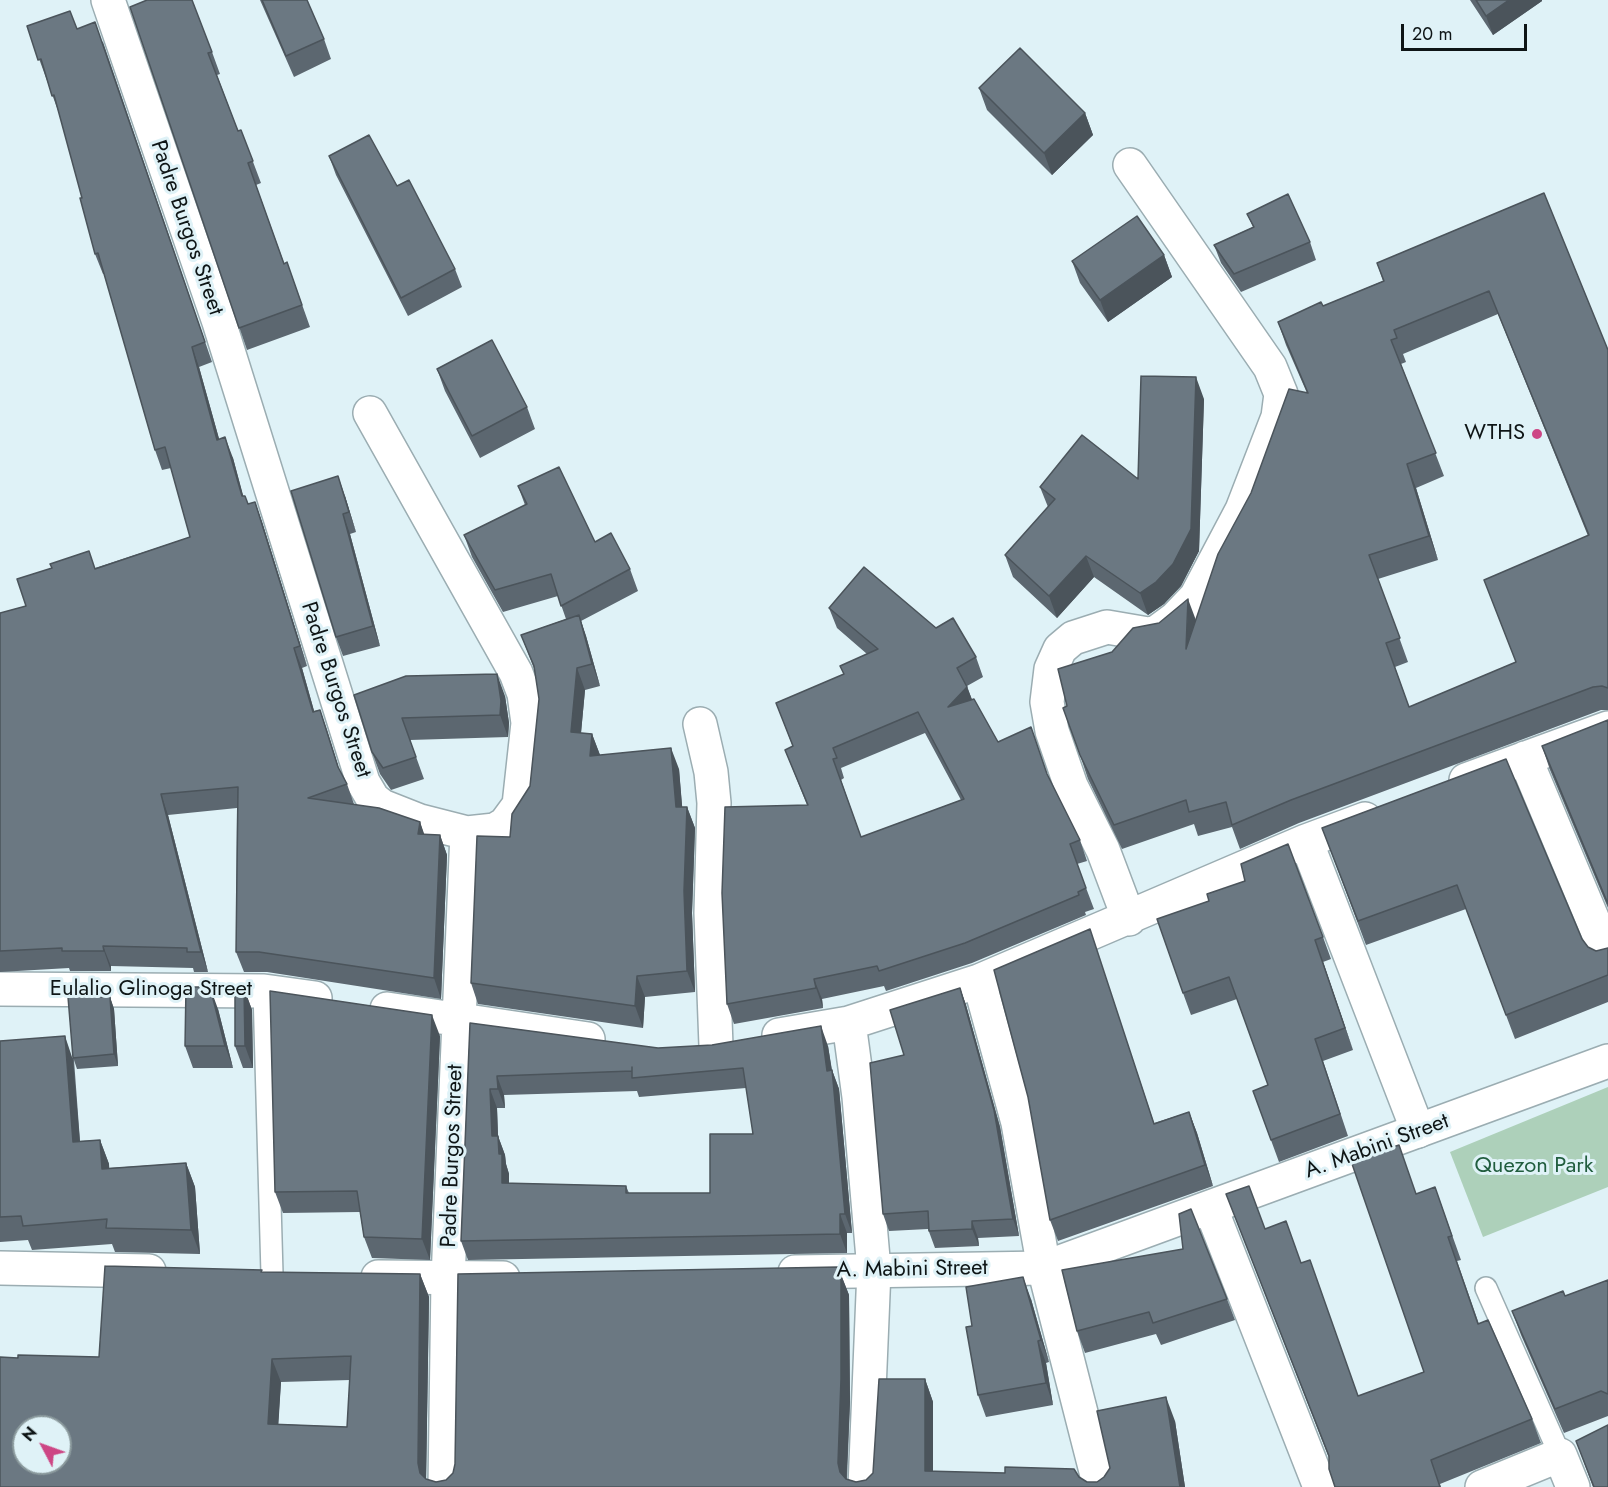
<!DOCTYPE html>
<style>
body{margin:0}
#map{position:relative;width:1608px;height:1487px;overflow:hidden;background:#dff2f7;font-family:Jost,sans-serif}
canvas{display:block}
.north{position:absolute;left:12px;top:1415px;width:60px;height:60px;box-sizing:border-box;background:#dff2f7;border:2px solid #8b9a9d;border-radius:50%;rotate:311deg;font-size:16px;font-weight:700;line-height:24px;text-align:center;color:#0e1516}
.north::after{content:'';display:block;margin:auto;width:21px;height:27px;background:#cd4685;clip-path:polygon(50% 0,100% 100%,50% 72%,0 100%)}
.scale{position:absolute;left:1401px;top:24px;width:126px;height:27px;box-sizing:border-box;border:3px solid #0e1516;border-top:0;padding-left:8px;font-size:18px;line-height:21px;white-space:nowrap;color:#0e1516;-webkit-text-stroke:4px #dff2f7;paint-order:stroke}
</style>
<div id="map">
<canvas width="1608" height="1487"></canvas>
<div class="north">N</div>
<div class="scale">20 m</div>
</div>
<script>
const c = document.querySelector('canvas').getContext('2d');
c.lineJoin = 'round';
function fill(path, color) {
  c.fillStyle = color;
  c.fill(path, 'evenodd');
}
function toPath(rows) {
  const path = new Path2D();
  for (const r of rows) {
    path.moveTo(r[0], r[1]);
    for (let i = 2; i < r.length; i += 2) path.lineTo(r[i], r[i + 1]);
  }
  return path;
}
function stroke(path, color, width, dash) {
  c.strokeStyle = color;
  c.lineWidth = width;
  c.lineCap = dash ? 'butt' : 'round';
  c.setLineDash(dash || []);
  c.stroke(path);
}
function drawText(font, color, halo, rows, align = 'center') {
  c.font = font + ' Jost,sans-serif';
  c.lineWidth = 6;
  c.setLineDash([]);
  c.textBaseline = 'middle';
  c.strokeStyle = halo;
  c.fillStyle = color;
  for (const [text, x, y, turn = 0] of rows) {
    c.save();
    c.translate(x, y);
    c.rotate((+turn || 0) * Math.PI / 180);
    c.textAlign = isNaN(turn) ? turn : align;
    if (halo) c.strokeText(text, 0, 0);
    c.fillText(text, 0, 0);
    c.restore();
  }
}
fill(toPath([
 [1608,1087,1608,1187,1483,1237,1450,1152]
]), '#add0ba');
const lane = toPath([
 [264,991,272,1274],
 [1486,1288,1560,1455]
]);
const street = toPath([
 [108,0,219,322,363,782,373,799,382,806,420,821,467,833,495,830,505,824,519,805,528,723,524,694,516,673,370,413],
 [700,724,711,772,714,803,711,913,716,1046],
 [1525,758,1608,956],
 [1466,780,1608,728],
 [1306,841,1418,1131],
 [1129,919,1103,850,1071,786,1052,731,1047,702,1051,669,1060,649,1073,638,1107,627,1148,634,1157,632,1176,618,1196,597,1242,510,1278,417,1281,394,1270,367,1130,165],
 [979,981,1018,1123,1044,1268,1100,1487],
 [0,989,264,991,315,998],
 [387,1009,588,1039],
 [849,1023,859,1097,874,1270,865,1487],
 [779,1035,849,1023,979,981,1306,841,1365,819],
 [1211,1209,1320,1487],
 [445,1487,448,1279,467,833]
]);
const secondary = toPath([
 [0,1268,149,1271],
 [795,1272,1044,1268,1608,1061],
 [378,1277,503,1278],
 [1482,1487,1560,1455,1573,1487]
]);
stroke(lane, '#9badb2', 24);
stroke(street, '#9badb2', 36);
stroke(secondary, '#9badb2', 36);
stroke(lane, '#fff', 21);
stroke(street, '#fff', 33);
stroke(secondary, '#fff', 33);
fill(toPath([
 [260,0,307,0,324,39,331,59,294,77],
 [1470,0,1542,0,1542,1,1493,35],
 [130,7,212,52,220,74,217,75,238,131,241,130,261,183,256,185,284,263,287,262,310,327,247,350],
 [27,26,77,29,103,42,212,362,199,367,219,439,233,458,243,496,248,504,255,502,262,522,307,666,302,668,314,711,320,710,340,772,347,784,354,804,420,822,424,835,440,835,447,855,441,999,267,972,244,972,236,952,237,808,168,815,208,972,194,972,193,968,111,966,111,971,70,971,69,968,0,972,0,613,26,606,95,568,190,537,171,468,162,470,155,450,104,274,103,274,95,254,82,198,60,116],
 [979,88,1085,113,1093,135,1052,175,987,110],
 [329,156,397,186,455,269,462,287,408,316,336,175],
 [1544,193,1608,350,1608,710,1601,710,1299,823,1240,849,1232,827,1198,836,1194,824,1122,849,1088,779,1080,755,1067,706,1112,652,1196,621,1307,393,1286,345,1278,322,1323,306,1383,281,1377,263],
 [1498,314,1588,536,1484,580,1516,662,1409,707,1395,667,1408,662,1378,579,1438,560,1416,488,1444,476,1401,364,1406,362,1403,354],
 [1247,214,1310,242,1316,260,1241,292,1221,263,1214,245,1253,227],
 [1164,255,1172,277,1108,322,1080,283,1072,261],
 [437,369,527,407,535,429,480,458,445,391],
 [1204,399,1199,551,1181,586,1164,604,1148,615,1094,577,1057,618,1013,577,1005,555,1048,507,1040,487,1138,479],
 [518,486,595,542,630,569,638,591,581,621,586,636,600,686,585,690,581,733,592,734,600,755,679,769,682,807,687,807,695,828,692,913,695,992,645,997,643,1028,478,1004,471,983,510,837,530,786,539,699,535,671,521,635,566,619,558,596,503,612,472,557,464,535,525,505],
 [291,491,345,496,356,532,350,534,380,646,343,656,336,637],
 [829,608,936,628,976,657,983,677,967,686,972,700,998,742,1048,776,1080,840,1087,861,1077,864,1094,909,1085,912,1086,915,972,963,886,991,884,986,822,999,823,1008,734,1024,727,1004,807,805,785,750,793,747,776,703,844,675,840,666,867,654,837,628],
 [925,733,961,800,861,837,841,780,844,778,841,768],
 [354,695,505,696,509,723,508,737,410,740,424,779,391,790,380,774,372,752],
 [1608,720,1608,908,1550,770,1542,746],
 [1506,759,1582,939,1588,947,1596,951,1608,948,1608,1002,1515,1039,1466,909,1366,945,1322,828],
 [1323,937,1331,959,1323,962,1353,1050,1323,1061,1348,1136,1279,1162,1253,1091,1268,1085,1237,999,1191,1015,1183,993],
 [1097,951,1154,1123,1189,1112,1197,1133,1213,1186,1058,1241,1050,1220],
 [244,988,252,1010,253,1068,243,1068,235,1046],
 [960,988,966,1005,1000,1127,1019,1236,978,1238,979,1246,935,1248,928,1229,889,1231,883,1214,904,1055],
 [110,997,114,1009,118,1066,77,1069,74,1060,80,1141,100,1140,109,1164,109,1168,186,1163,195,1187,200,1254,115,1252,112,1244,32,1250,28,1240,0,1242,0,1041,73,1058],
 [218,1009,233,1068,193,1068,185,1046],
 [470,1023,658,1048,828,1046,832,1070,839,1089,840,1099,852,1233,847,1233,847,1253,468,1260,461,1241],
 [746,1088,753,1134,710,1193,629,1193,626,1186,509,1183,509,1174,506,1164,505,1155,498,1136,497,1108,505,1108,504,1095,637,1091,639,1097],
 [440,1036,430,1260,372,1258,364,1237,360,1212,283,1213,275,1192],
 [1435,1187,1461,1260,1457,1261,1479,1324,1532,1419,1541,1443,1440,1484,1441,1487,1335,1487,1329,1458,1226,1194,1265,1229,1301,1263,1358,1396,1424,1372,1416,1194],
 [838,1267,849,1295,850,1402,847,1479,856,1482,866,1480,873,1473,925,1379,933,1402,933,1471,1079,1477,1087,1482,1097,1482,1104,1477,1175,1421,1185,1487,0,1487,18,1358,99,1357,262,1272,420,1274,429,1297,426,1479,436,1482,446,1480],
 [350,1380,347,1427,278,1424,281,1382],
 [1062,1270,1227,1299,1235,1320,1161,1345,1156,1334,1085,1353,1077,1331],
 [1608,1280,1608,1416,1564,1433,1521,1335,1512,1311,1565,1296],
 [1031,1299,1049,1362,1046,1363,1053,1405,986,1417,978,1395,972,1326],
 [1576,1441,1608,1487,1593,1487]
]), '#5c6770');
fill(toPath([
 [1509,0,1542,0,1542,1,1493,35,1486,16],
 [1085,113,1093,135,1052,175,1044,153],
 [1164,255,1172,277,1108,322,1100,300],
 [192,347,199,367,225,460,217,440],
 [1196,377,1204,399,1199,551,1181,586,1164,604,1148,615,1140,593],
 [225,437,233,458,249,517,242,496],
 [1407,464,1416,488,1438,560,1429,536],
 [338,476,345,496,356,532,349,512],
 [255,502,262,522,307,666,300,646],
 [343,514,350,534,380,646,373,626],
 [1086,556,1094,577,1057,618,1049,596],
 [1188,599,1197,623,1186,649],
 [579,615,586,636,600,686,592,664],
 [294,648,302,668,320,732,313,712],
 [577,668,585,690,579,754,571,732],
 [497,674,505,696,509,723,508,737,500,715],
 [967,687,975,707,948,707],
 [320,710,327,730,345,788,338,767],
 [592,734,600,755,590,756],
 [671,748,679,769,684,828,676,807],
 [161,794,168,815,208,972,201,952],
 [687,807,695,828,692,913,695,992,687,971,684,891],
 [420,822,427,842,418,834],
 [440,835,447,855,441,999,434,978],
 [1315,940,1323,962,1353,1050,1345,1028],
 [103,946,111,966,111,971,104,951],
 [637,976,645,997,643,1028,635,1006],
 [814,979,822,999,823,1008,816,988],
 [210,987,218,1009,233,1068,225,1046],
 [244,988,252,1010,253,1068,245,1046],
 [960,988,966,1005,1000,1127,1019,1236,1013,1219],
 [110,997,114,1009,118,1066,114,1054],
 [432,1015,440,1036,430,1260,422,1239],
 [821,1026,828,1046,834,1085,832,1070,839,1089,852,1233,845,1214],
 [65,1036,73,1060,82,1166,73,1142],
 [497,1076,504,1095,505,1108,498,1089],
 [490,1089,497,1108,498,1136,505,1155,506,1164,509,1174,509,1202,502,1183,492,1136],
 [1189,1112,1197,1133,1213,1186,1205,1165],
 [100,1140,109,1164,111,1193,102,1169],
 [186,1163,195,1187,200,1254,191,1230],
 [840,1214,847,1233,847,1253,840,1234],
 [972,1221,978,1238,979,1246,972,1229],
 [838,1267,849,1295,850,1402,846,1487,840,1472,838,1463],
 [420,1274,429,1297,426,1487,420,1473,418,1463],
 [1023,1277,1031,1299,1049,1362,1041,1340],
 [1038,1341,1046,1363,1053,1405,1046,1383],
 [272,1359,281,1382,277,1447,268,1424],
 [925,1379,933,1402,933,1487,925,1471],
 [1166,1397,1175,1421,1185,1487,1180,1487]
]), '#4b545b');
const building = toPath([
 [147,0,192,0,212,52,208,53,238,131,241,130,253,161,248,163,284,264,287,262,302,305,239,328,130,7,147,0],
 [262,0,307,0,324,39,286,56,262,0],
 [1476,0,1509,0,1486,16,1476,0],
 [70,11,77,29,95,22,205,342,192,347,217,440,225,437,242,496,245,496,248,504,255,502,300,646,294,648,313,712,320,710,338,767,347,784,308,798,379,808,420,822,418,834,440,835,434,978,259,952,236,952,238,787,161,794,201,952,187,952,187,948,103,946,104,951,62,951,62,948,0,951,0,613,26,606,17,579,52,568,50,564,89,551,95,569,190,537,165,447,155,450,98,253,95,254,80,198,82,198,54,95,52,96,41,59,38,60,27,26,70,11],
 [1020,48,1085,113,1044,153,979,88,1020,48],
 [369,135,397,186,409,180,455,269,401,298,329,156,369,135],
 [1544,193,1608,350,1608,688,1602,686,1593,687,1291,800,1232,825,1226,802,1189,812,1186,800,1114,825,1080,755,1063,708,1067,706,1058,669,1112,652,1133,628,1159,623,1188,599,1186,649,1218,554,1251,493,1289,389,1308,393,1278,322,1321,302,1323,306,1384,281,1377,263,1544,193],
 [1489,291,1589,535,1484,580,1516,662,1409,707,1386,643,1400,638,1369,555,1429,536,1407,464,1436,453,1391,340,1397,338,1394,330,1489,291],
 [1288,194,1310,242,1234,274,1214,245,1254,227,1247,214,1288,194],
 [1137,216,1164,255,1100,300,1072,261,1137,216],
 [492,340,527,407,472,436,437,369,492,340],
 [1141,376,1196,377,1191,529,1173,564,1156,582,1140,593,1086,556,1049,596,1005,555,1055,499,1040,487,1082,435,1138,479,1141,376],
 [559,467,595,542,611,533,630,569,561,606,551,574,495,590,464,535,527,504,518,486,559,467],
 [338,476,349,512,343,514,373,626,336,637,291,491,338,476],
 [864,567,936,628,953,618,976,657,957,668,967,687,948,707,974,699,998,742,1031,727,1047,774,1080,840,1070,844,1086,888,1078,892,1079,895,965,943,879,971,877,966,814,979,816,988,727,1004,722,893,725,807,808,805,785,750,793,746,776,703,844,674,840,666,878,649,829,608,864,567],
 [918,712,964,799,861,837,833,759,837,758,833,748,918,712],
 [579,615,592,664,577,668,571,732,592,734,590,756,671,748,676,807,687,807,684,891,687,971,637,976,635,1006,471,983,477,836,510,837,512,814,530,786,539,699,534,666,521,635,579,615],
 [497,674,501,701,500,715,402,718,416,757,383,768,372,752,354,695,406,676,497,674],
 [1608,720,1608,904,1542,746,1608,720],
 [1506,759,1582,939,1588,947,1596,951,1608,948,1608,975,1506,1015,1457,885,1358,921,1322,828,1506,759],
 [1288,844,1323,937,1315,940,1345,1028,1315,1039,1340,1114,1271,1140,1253,1091,1268,1085,1229,977,1183,993,1157,919,1209,901,1207,894,1245,881,1241,864,1288,844],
 [1090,929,1154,1124,1189,1112,1205,1165,1050,1220,1028,1097,994,970,1090,929],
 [186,987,210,987,225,1046,185,1046,186,987],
 [235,988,244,988,245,1046,235,1046,235,988],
 [960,988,994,1110,1013,1219,972,1221,972,1229,929,1231,928,1211,883,1214,870,1063,904,1055,890,1010,960,988],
 [270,991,432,1015,422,1239,364,1237,357,1191,275,1192,270,991],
 [68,997,110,997,114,1054,73,1058,68,997],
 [470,1023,658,1048,712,1045,821,1026,827,1071,832,1070,833,1080,845,1214,840,1214,840,1234,461,1241,470,1023],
 [632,1067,632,1078,743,1068,753,1134,710,1134,710,1193,626,1193,626,1186,502,1183,502,1154,499,1154,498,1136,492,1136,490,1089,498,1089,497,1076,632,1071,632,1067],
 [65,1036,73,1142,100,1140,102,1169,186,1163,191,1230,106,1228,107,1219,23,1226,21,1216,0,1217,0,1041,65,1036],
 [1399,1145,1416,1194,1435,1187,1452,1236,1448,1237,1478,1324,1488,1320,1532,1419,1431,1460,1440,1487,1335,1487,1329,1469,1329,1456,1226,1194,1249,1186,1265,1229,1286,1221,1301,1263,1310,1260,1358,1396,1424,1372,1351,1161,1399,1145],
 [1191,1209,1227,1299,1153,1323,1149,1312,1077,1331,1062,1270,1183,1249,1179,1214,1191,1209],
 [105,1266,262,1270,261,1272,420,1274,418,1463,420,1473,426,1479,436,1482,446,1480,453,1473,455,1464,458,1274,838,1267,838,1272,841,1272,841,1379,838,1463,840,1472,846,1479,856,1482,866,1480,873,1473,879,1379,925,1379,925,1471,1005,1473,1005,1467,1074,1469,1079,1477,1087,1482,1097,1482,1104,1477,1110,1468,1097,1411,1166,1397,1180,1487,0,1487,0,1357,18,1358,18,1355,99,1357,105,1266],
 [351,1356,347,1427,268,1424,272,1359,351,1356],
 [24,1427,60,1427,60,1463,24,1463,24,1427],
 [1023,1277,1041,1340,1038,1341,1046,1383,978,1395,966,1327,972,1326,966,1287,1023,1277],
 [1608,1280,1608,1394,1601,1391,1555,1409,1512,1311,1563,1291,1565,1296,1608,1280],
 [1608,1425,1608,1487,1594,1487,1576,1441,1608,1425]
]);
fill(building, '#6b7882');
stroke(building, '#4b545b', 1.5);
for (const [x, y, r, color] of [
 [1537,434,6,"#cd4685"]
]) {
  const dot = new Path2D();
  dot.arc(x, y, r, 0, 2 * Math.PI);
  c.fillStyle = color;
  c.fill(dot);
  stroke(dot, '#dff2f7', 2);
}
drawText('22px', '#0e1516', '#dff2f7', [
 ["Padre Burgos Street",186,228,71],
 ["Padre Burgos Street",335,690,72],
 ["Eulalio Glinoga Street",151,990],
 ["A. Mabini Street",1377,1147,-20],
 ["Padre Burgos Street",453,1156,-88],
 ["A. Mabini Street",912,1270,-1]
]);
drawText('22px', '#0e1516', '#dff2f7', [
 ["WTHS",1525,434]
], 'right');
drawText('22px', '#215d3e', '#dff2f7', [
 ["Quezon Park",1534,1167]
]);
</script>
